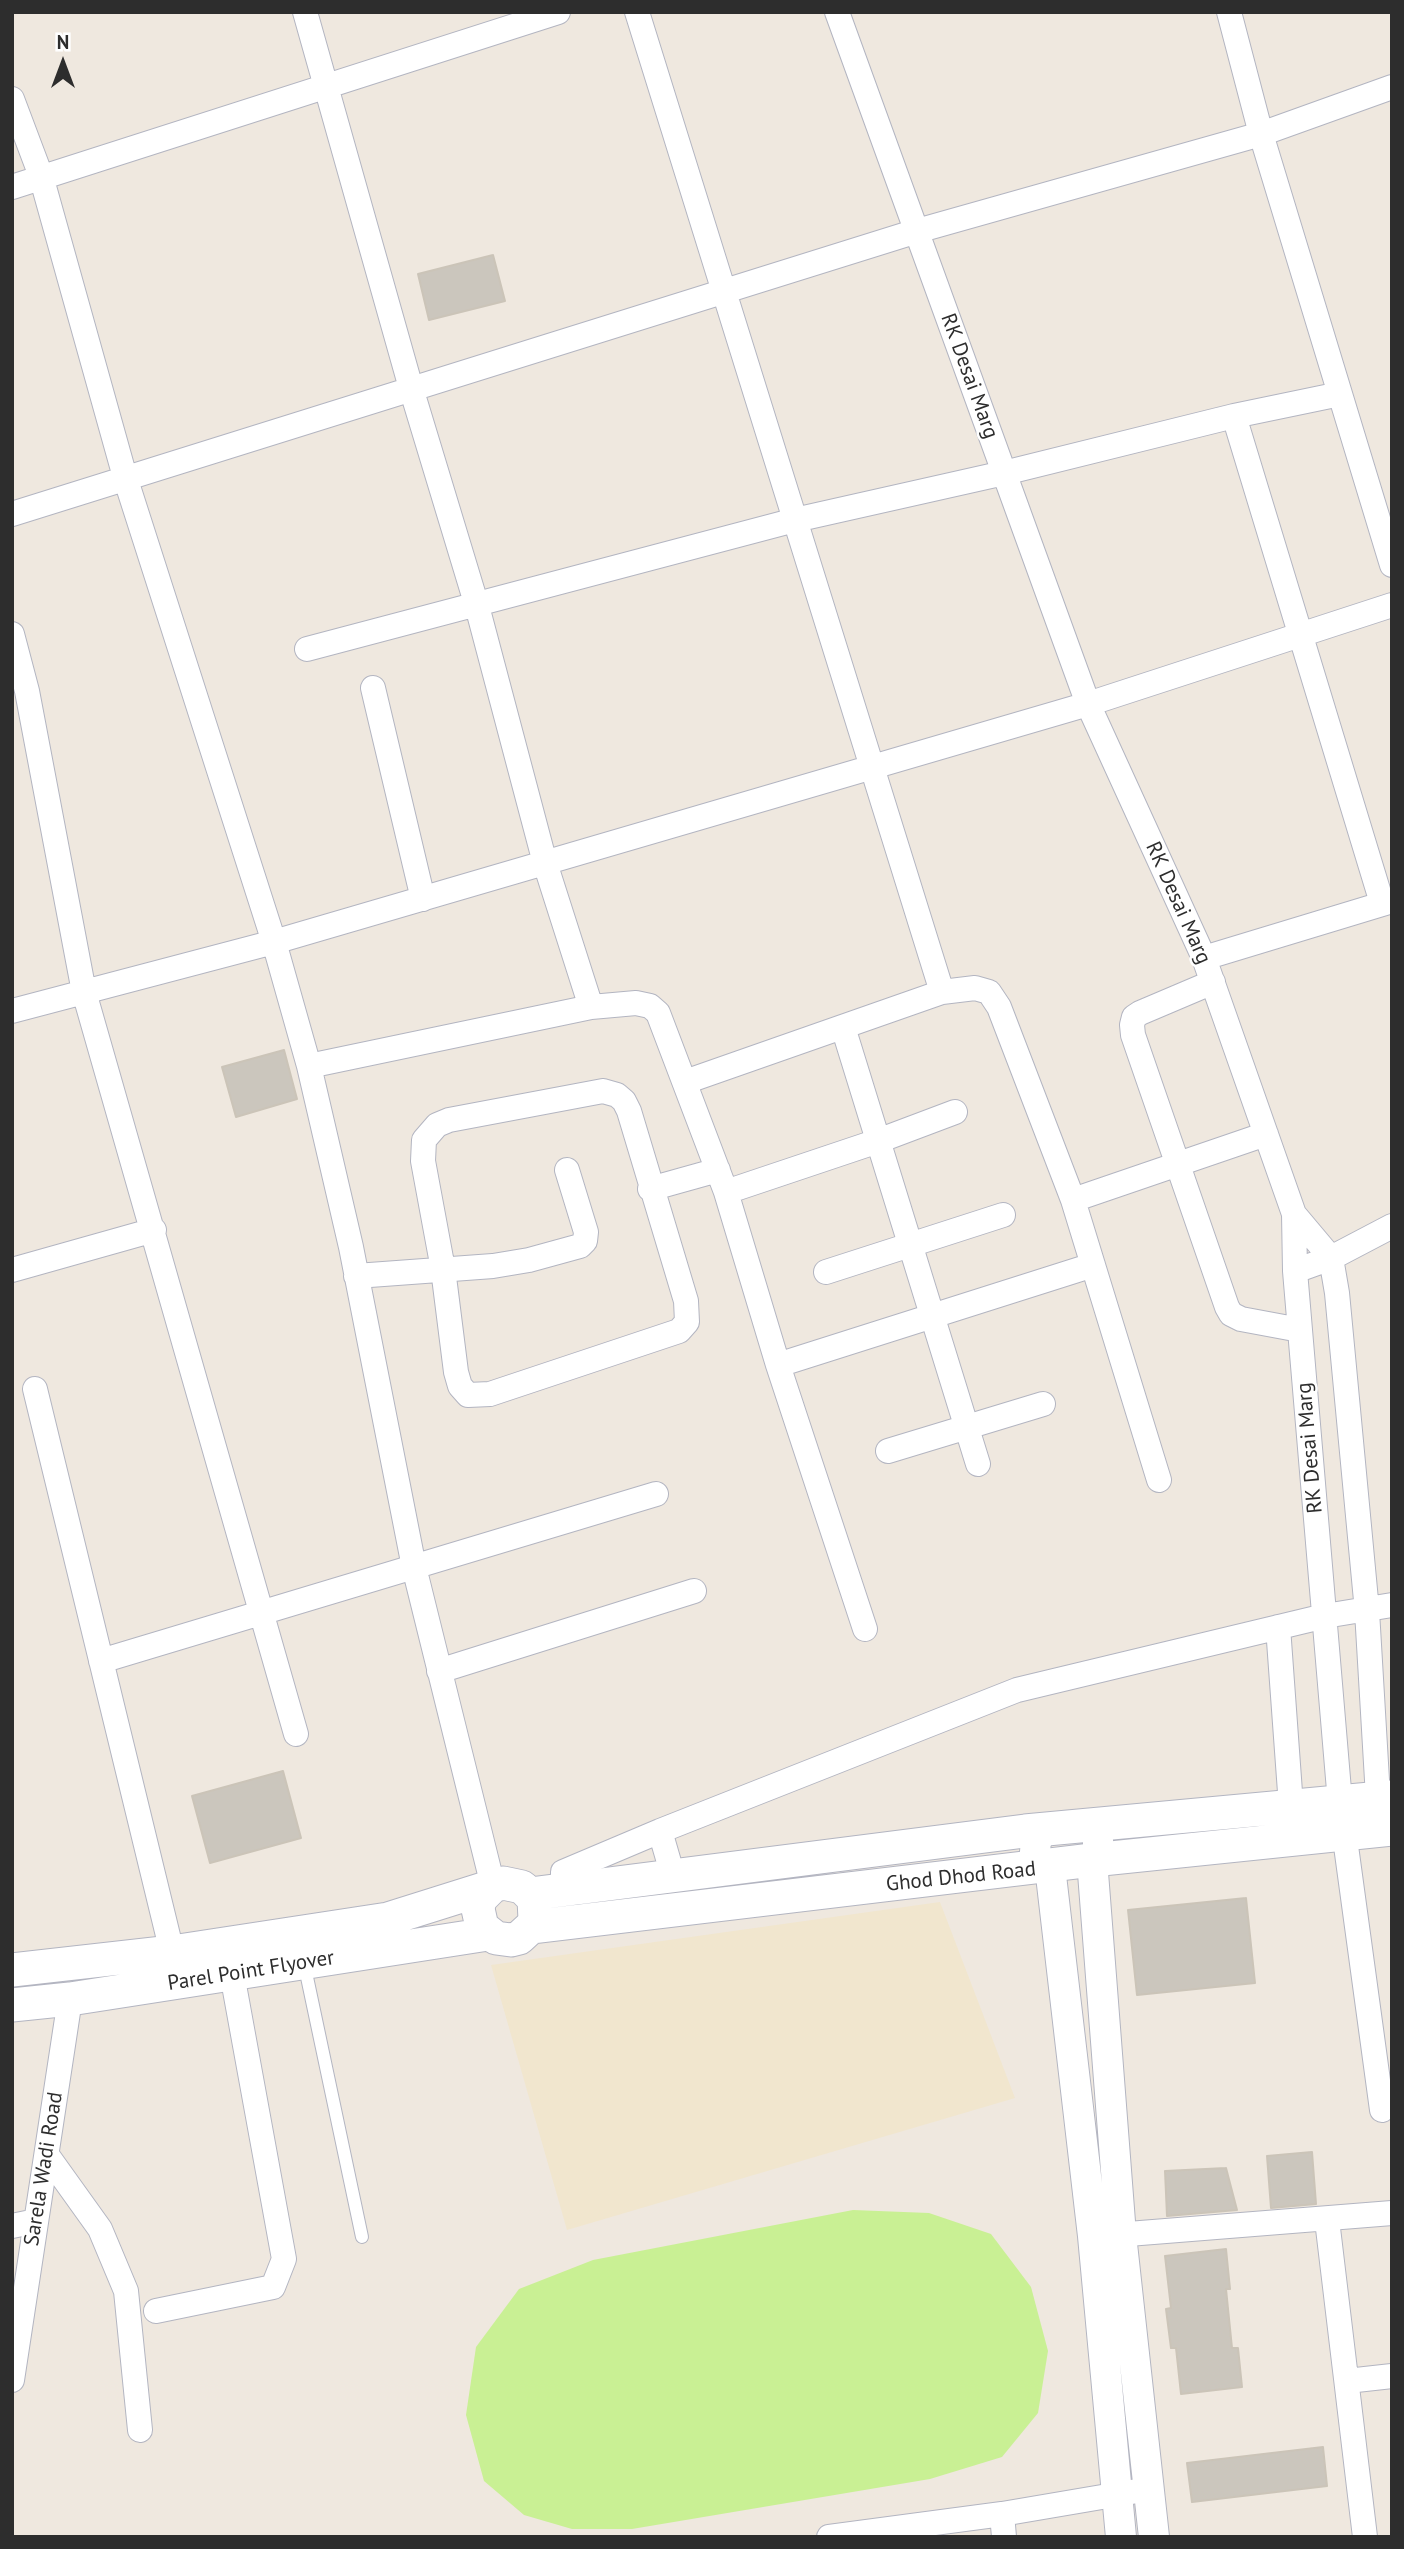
<!DOCTYPE html>
<style>
body{margin:0}
#map{position:relative;width:1404px;height:2549px;overflow:hidden;background:#efe8df;font-family:"PT Sans",sans-serif}
canvas{display:block}
.frame{position:absolute;inset:0;border:14px solid #2d2d2d;pointer-events:none}
.north{position:absolute;left:28px;top:28px;width:70px;height:70px;-webkit-text-stroke:5px #fff;paint-order:stroke;rotate:0deg;font-size:19px;font-weight:700;line-height:28px;text-align:center;color:#2d2d2d}
.north::after{content:'';display:block;margin:auto;width:24px;height:32px;background:#2d2d2d;clip-path:polygon(50% 0,100% 100%,50% 72%,0 100%)}
</style>
<div id="map">
<canvas width="1404" height="2549"></canvas>
<div class="frame"></div>
<div class="north">N</div>
</div>
<script>
const c = document.querySelector('canvas').getContext('2d');
c.lineJoin = 'round';
function fill(path, color) {
  c.fillStyle = color;
  c.fill(path, 'evenodd');
}
function toPath(rows) {
  const path = new Path2D();
  for (const r of rows) {
    path.moveTo(r[0], r[1]);
    for (let i = 2; i < r.length; i += 2) path.lineTo(r[i], r[i + 1]);
  }
  return path;
}
function stroke(path, color, width, dash) {
  c.strokeStyle = color;
  c.lineWidth = width;
  c.lineCap = dash ? 'butt' : 'round';
  c.setLineDash(dash || []);
  c.stroke(path);
}
function drawText(font, color, halo, rows, align = 'center') {
  c.font = font + ' "PT Sans",sans-serif';
  c.lineWidth = 5;
  c.setLineDash([]);
  c.textBaseline = 'middle';
  c.strokeStyle = halo;
  c.fillStyle = color;
  for (const [text, x, y, turn = 0] of rows) {
    c.save();
    c.translate(x, y);
    c.rotate((+turn || 0) * Math.PI / 180);
    c.textAlign = isNaN(turn) ? turn : align;
    if (halo) c.strokeText(text, 0, 0);
    c.fillText(text, 0, 0);
    c.restore();
  }
}
fill(toPath([
 [940,1902,1015,2098,567,2230,491,1965]
]), '#f1e6ce');
fill(toPath([
 [853,2210,929,2213,991,2234,1031,2287,1048,2351,1038,2413,1002,2457,930,2479,632,2529,572,2529,524,2515,484,2481,466,2415,476,2347,519,2289,593,2260]
]), '#c9f094');
const building = toPath([
 [493,255,505,301,429,320,418,274,493,255],
 [284,1050,297,1099,236,1117,222,1067,284,1050],
 [283,1771,301,1838,210,1863,192,1796,283,1771],
 [1246,1898,1255,1983,1137,1995,1128,1910,1246,1898],
 [1312,2152,1316,2204,1271,2208,1267,2156,1312,2152],
 [1226,2168,1237,2210,1167,2216,1165,2171,1226,2168],
 [1226,2249,1230,2289,1226,2289,1232,2348,1238,2348,1242,2387,1181,2394,1176,2348,1171,2348,1166,2309,1171,2308,1165,2256,1226,2249],
 [1323,2447,1327,2486,1192,2502,1187,2463,1323,2447]
]);
fill(building, '#cbc6bd');
stroke(building, '#cbc4b8', 2);
const service = toPath([
 [304,1963,362,2237]
]);
const minor = toPath([
 [305,12,411,388,477,606,545,863,591,1007],
 [637,12,942,992],
 [837,12,1088,704,1204,958,1294,1214,1295,1271,1340,1802,1382,2110],
 [1229,12,1261,134,1392,565],
 [12,99,41,176,125,477,274,942,309,1066,351,1247,414,1567,493,1886],
 [12,187,558,12],
 [1234,416,1382,903],
 [12,514,917,231,1261,134,1392,87],
 [12,634,27,691,84,992,296,1734],
 [307,649,795,520,1004,473,1234,416,1340,394],
 [373,688,423,899],
 [1204,958,1392,901],
 [1213,982,1140,1013,1134,1017,1132,1025,1133,1035,1227,1307,1231,1314,1241,1319,1300,1330],
 [12,1011,274,942,1088,704,1392,605],
 [843,1027,978,1464],
 [309,1066,591,1007,636,1003,650,1006,658,1013,726,1192,778,1365,865,1629],
 [685,1082,942,992,975,988,989,992,999,1007,1073,1200,1159,1480],
 [603,1091,617,1095,624,1101,629,1111,686,1301,687,1322,679,1331,490,1394,468,1395,460,1386,456,1372,443,1269,423,1161,424,1140,437,1125,449,1120,603,1091],
 [650,1189,718,1170],
 [726,1192,878,1141,955,1112],
 [1073,1200,1266,1134],
 [1294,1214,1331,1258,1337,1293,1367,1611,1379,1814],
 [12,1270,154,1230],
 [1295,1271,1331,1258,1392,1226],
 [826,1272,1003,1215],
 [356,1276,493,1266,529,1260,580,1246,585,1241,586,1232,567,1170],
 [778,1365,1093,1265],
 [35,1389,172,1952],
 [888,1451,1043,1404],
 [1278,1627,1291,1806],
 [101,1661,656,1494],
 [439,1671,694,1591],
 [673,1876,660,1831,1017,1690,1325,1616,1392,1605],
 [563,1889,563,1872,660,1831],
 [47,2155,100,2229,126,2291,140,2430],
 [1327,2220,1365,2537],
 [12,2226,36,2221],
 [1103,2236,1392,2213],
 [156,2311,273,2287,284,2259,232,1974],
 [12,2380,70,1999],
 [1347,2381,1392,2376],
 [1002,2514,1004,2537],
 [829,2537,1002,2514,1149,2489]
]);
const tertiary = toPath([
 [1045,1829,1036,1840,1035,1852,1041,1863,1050,1867,1093,2236,1121,2537],
 [1098,1840,1098,1850,1092,1860,1121,2235,1154,2537]
]);
const secondary = toPath([
 [530,1894,1025,1831,1392,1797],
 [531,1927,1092,1860,1392,1829],
 [12,1970,172,1952,388,1919,493,1886,503,1883,522,1887,534,1899,535,1920,531,1927,519,1938,511,1940,496,1938,482,1927,478,1909,480,1899,493,1886],
 [12,2005,70,1999,488,1934]
]);
stroke(service, '#b3b5c1', 14);
stroke(minor, '#b3b5c1', 26);
stroke(tertiary, '#b3b5c1', 32);
stroke(secondary, '#b3b5c1', 35);
stroke(service, '#fff', 12);
stroke(minor, '#fff', 24);
stroke(tertiary, '#fff', 30);
stroke(secondary, '#fff', 33);
drawText('21px', '#2d2d2d', '#fff', [
 ["RK Desai Marg",969,376,70],
 ["RK Desai Marg",1178,903,66],
 ["RK Desai Marg",1310,1448,-95],
 ["Ghod Dhod Road",961,1877,-6],
 ["Parel Point Flyover",251,1971,-9],
 ["Sarela Wadi Road",44,2169,-81]
]);
</script>
